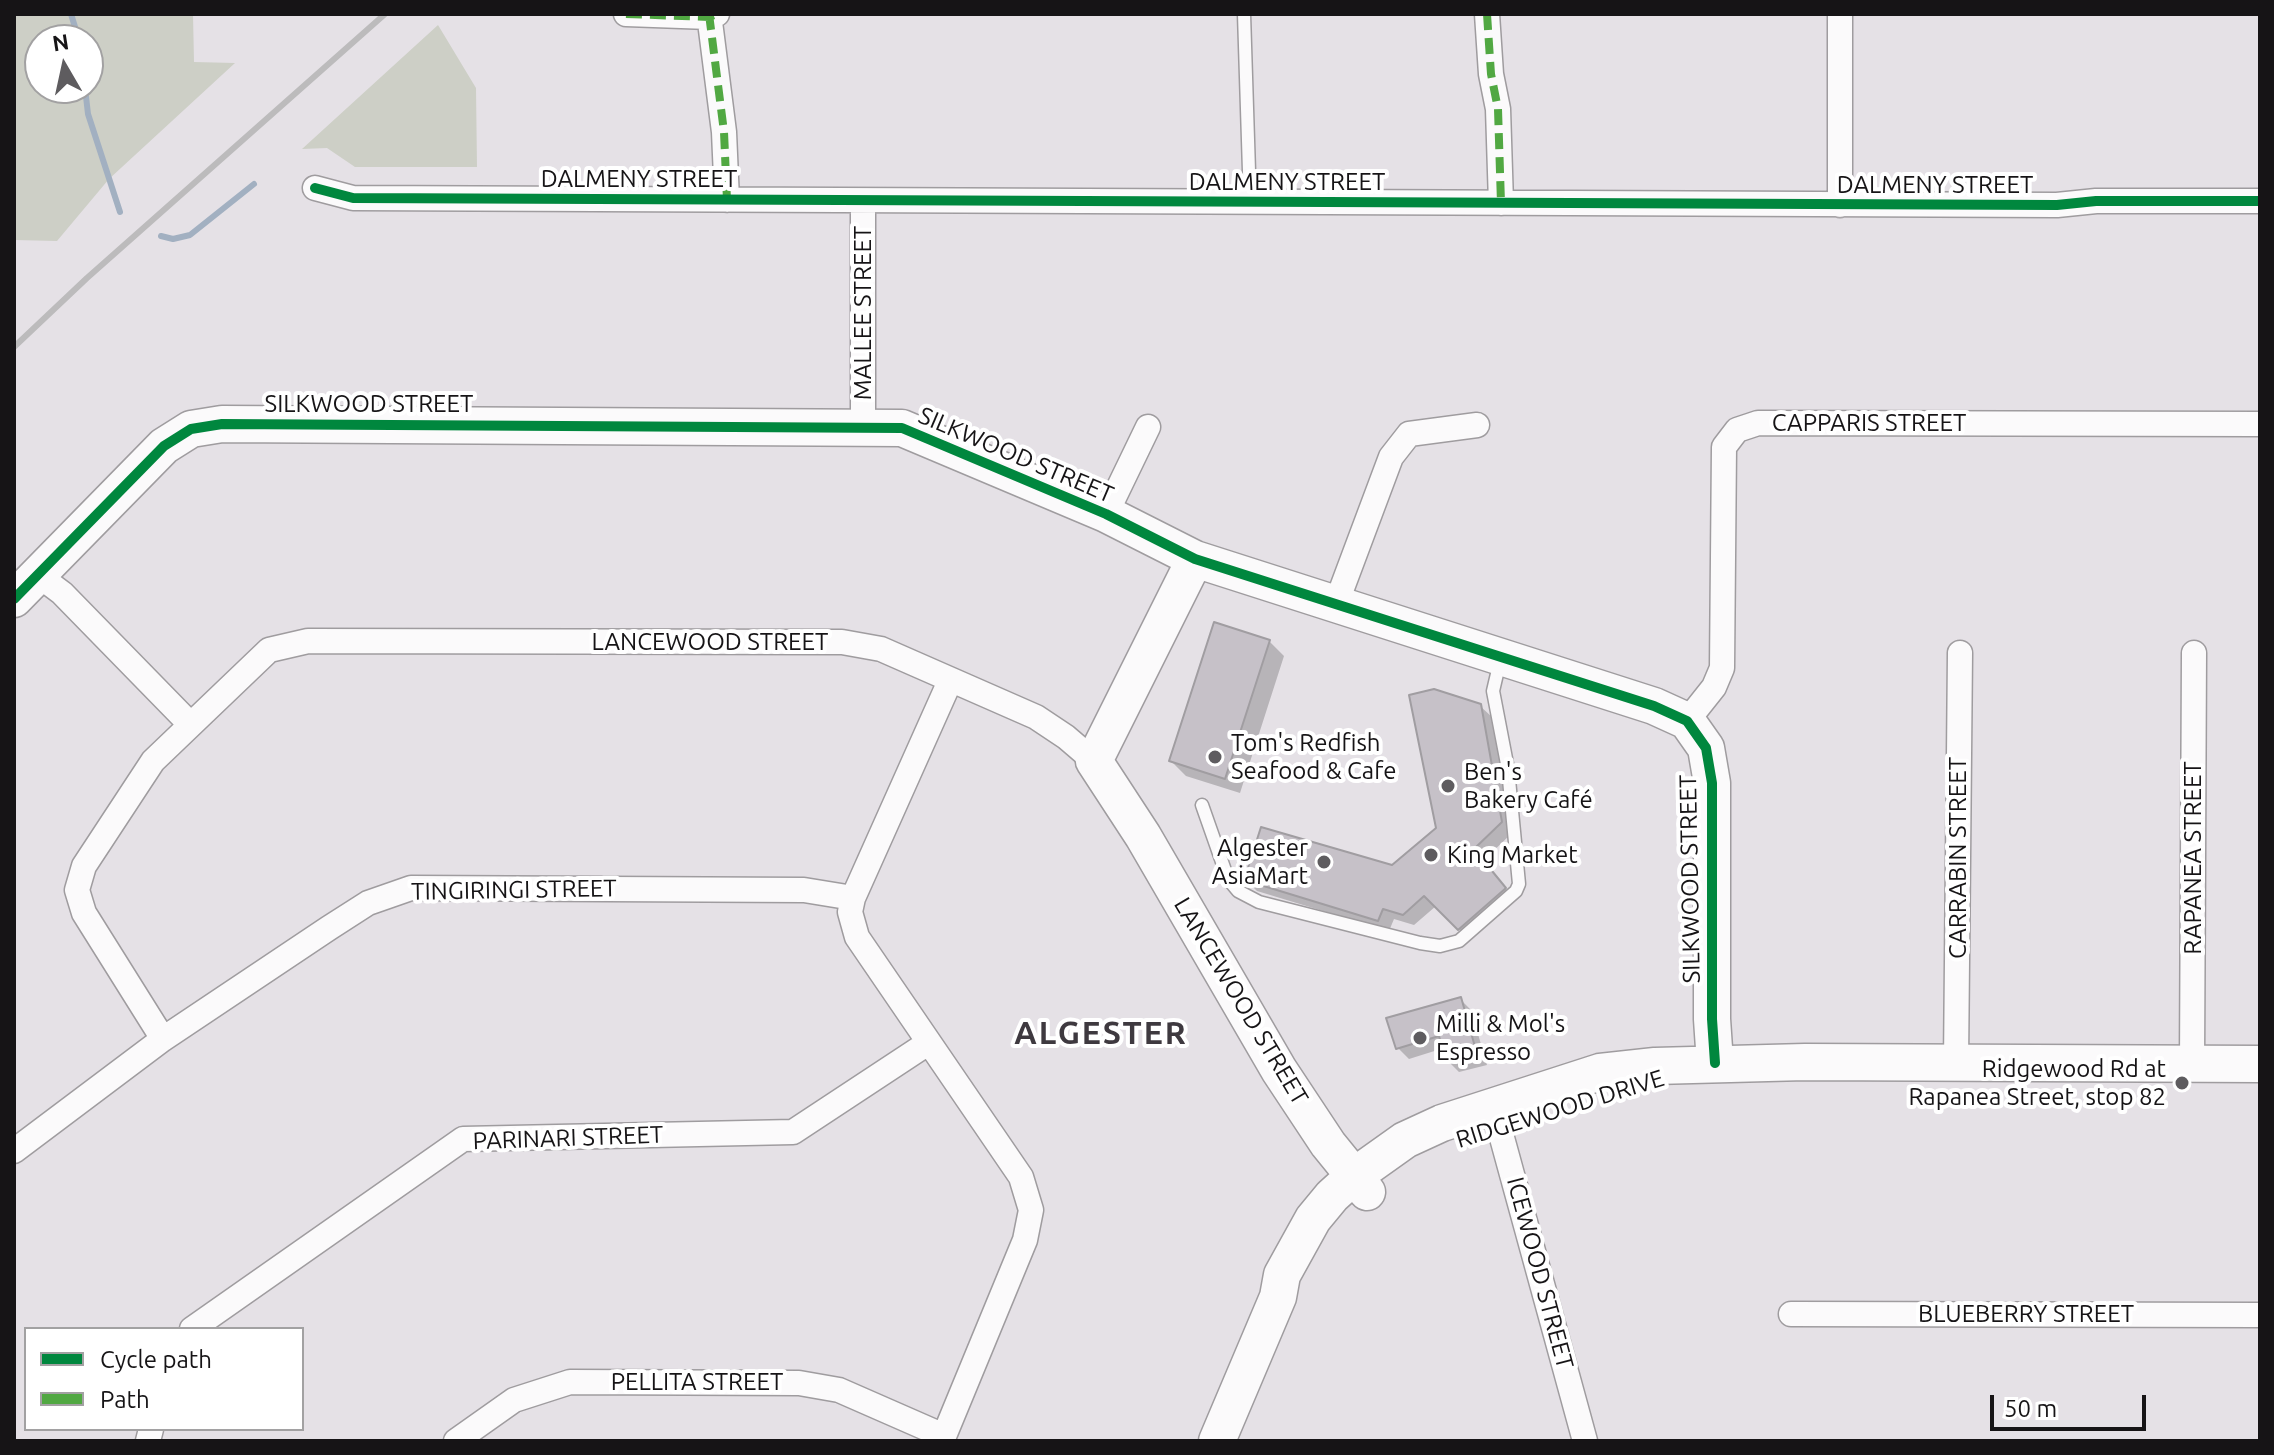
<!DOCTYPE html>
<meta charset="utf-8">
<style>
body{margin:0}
#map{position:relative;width:2274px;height:1455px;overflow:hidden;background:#e5e1e6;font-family:Ubuntu,sans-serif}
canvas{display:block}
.frame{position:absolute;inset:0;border:16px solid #161416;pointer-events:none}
.legend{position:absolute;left:24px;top:1327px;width:280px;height:104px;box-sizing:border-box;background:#fff;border:2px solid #a2a1a2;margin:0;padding:10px 14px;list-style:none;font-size:24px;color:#161416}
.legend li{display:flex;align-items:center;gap:16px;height:40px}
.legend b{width:40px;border:2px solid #a2a1a2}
.north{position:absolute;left:24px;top:24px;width:80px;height:80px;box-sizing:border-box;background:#fff;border:2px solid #a2a1a2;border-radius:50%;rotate:351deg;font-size:22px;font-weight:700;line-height:32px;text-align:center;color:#161416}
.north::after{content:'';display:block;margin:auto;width:28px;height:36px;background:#5e5c5f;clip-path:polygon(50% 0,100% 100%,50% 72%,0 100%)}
.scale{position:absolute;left:1990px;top:1395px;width:156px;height:36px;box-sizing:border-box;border:4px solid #161416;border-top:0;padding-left:10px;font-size:24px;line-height:28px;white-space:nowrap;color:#161416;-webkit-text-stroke:6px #fff;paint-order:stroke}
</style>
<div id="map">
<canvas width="2274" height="1455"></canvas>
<div class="frame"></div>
<ul class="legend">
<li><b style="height:10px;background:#00873e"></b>Cycle path</li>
<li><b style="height:10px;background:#51a842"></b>Path</li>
</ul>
<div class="north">N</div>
<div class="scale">50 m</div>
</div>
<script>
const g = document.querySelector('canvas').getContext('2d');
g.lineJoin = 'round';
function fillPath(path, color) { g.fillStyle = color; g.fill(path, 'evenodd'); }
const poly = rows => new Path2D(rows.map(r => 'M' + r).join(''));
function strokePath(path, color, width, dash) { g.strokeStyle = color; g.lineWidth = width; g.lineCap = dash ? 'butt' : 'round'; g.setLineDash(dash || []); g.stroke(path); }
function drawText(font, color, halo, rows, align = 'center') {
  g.font = font + ' Ubuntu,sans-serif'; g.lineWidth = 8; g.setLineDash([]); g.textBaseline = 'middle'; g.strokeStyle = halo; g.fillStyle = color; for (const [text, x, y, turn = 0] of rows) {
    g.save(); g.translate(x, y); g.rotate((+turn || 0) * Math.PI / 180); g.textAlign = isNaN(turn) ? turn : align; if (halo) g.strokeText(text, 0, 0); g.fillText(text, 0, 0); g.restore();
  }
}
fillPath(poly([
 [14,14,193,14,194,62,235,63,109,179,57,241,14,240],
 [40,40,88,40,88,88,40,88],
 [438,25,476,88,477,167,355,167,327,148,302,149]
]), '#cdcfc6');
fillPath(poly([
 [1269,641,1284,656,1240,793,1186,776,1171,761],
 [1480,706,1492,717,1512,833,1483,861,1515,900,1470,940,1436,906,1414,925,1394,919,1389,931,1257,891,1246,880,1393,867,1438,828],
 [1460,999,1471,1010,1487,1065,1459,1072,1448,1061,1444,1048,1409,1059,1398,1048]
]), '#0003');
strokePath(poly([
 [71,14,79,40],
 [85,88,88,114,120,212],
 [161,236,173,239,190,235,254,184]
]), '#a2b0c1', 6);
const building = poly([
 [1214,622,1270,640,1225,779,1169,761,1214,622],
 [1434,689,1481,704,1502,822,1474,849,1506,888,1458,930,1424,896,1403,915,1383,909,1378,921,1244,880,1261,827,1392,865,1436,828,1409,695,1434,689],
 [1461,997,1477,1054,1446,1062,1439,1036,1396,1049,1386,1018,1461,997]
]);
fillPath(building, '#c6c1c8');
strokePath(building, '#a09da1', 2);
const lane = poly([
 [1244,14,1250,203],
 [1202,805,1228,879,1238,891,1259,902,1420,943,1440,946,1459,941,1516,891,1519,884,1508,769,1493,691,1500,661]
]);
const street = poly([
 [626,14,709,17,717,14],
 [709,14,724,132,727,200],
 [1487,14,1491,74,1498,109,1501,203],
 [315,188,353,198,2057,205,2096,201,2260,201],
 [863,201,863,426],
 [1840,205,1840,14],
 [1106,514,1148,427],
 [38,575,62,593,190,724],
 [1336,604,1391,457,1409,434,1477,425],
 [1687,721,1714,687,1722,668,1724,447,1737,430,1758,423,2260,424],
 [163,1039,84,913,77,890,84,866,153,761,269,650,308,641,842,642,881,649,1036,717,1066,737,1094,761],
 [1956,1063,1960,653],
 [2192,1063,2194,653],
 [1493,1105,1585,1441],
 [14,1151,163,1039,329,928,368,903,411,888,804,890,853,898],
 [1791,1314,2260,1315],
 [192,1329,463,1139,793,1132,928,1043],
 [148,1441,151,1429],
 [456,1441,514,1400,570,1382,799,1383,839,1390,944,1436],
 [942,1441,1025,1240,1031,1210,1021,1177,857,937,850,912,853,898,950,681]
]);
const secondary = poly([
 [1195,559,1094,761,1143,836,1279,1070,1328,1144,1367,1192],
 [14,599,164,446,191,429,222,424,902,428,1106,514,1195,559,1654,706,1687,721,1706,748,1712,783,1712,1019,1715,1063],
 [1217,1441,1278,1297,1282,1275,1313,1219,1332,1196,1353,1177,1405,1140,1442,1123,1600,1072,1655,1066,1805,1062,2260,1064]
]);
strokePath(lane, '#9f9c9f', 15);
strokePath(street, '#9f9c9f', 27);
strokePath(secondary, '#9f9c9f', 39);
strokePath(lane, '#fbfafb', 12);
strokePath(street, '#fbfafb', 24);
strokePath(secondary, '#fbfafb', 36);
strokePath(poly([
 [14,347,87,278,385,14]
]), '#bcbbbc', 6);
strokePath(poly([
 [626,14,709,17,717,14],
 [709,14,724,132,727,200],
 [1487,14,1491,74,1498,109,1501,203]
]), '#51a842', 8, [16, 8]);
strokePath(poly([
 [315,188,353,198,2057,205,2096,201,2260,201],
 [14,599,164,446,191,429,222,424,902,428,1106,514,1195,559,1654,706,1687,721,1706,748,1712,783,1712,1019,1715,1063]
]), '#00873e', 10);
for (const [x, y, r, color] of [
 [1215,757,8,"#5e5c5f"],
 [1448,786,8,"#5e5c5f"],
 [1431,855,8,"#5e5c5f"],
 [1324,862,8,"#5e5c5f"],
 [1420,1038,8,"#5e5c5f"],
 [2182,1083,8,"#5e5c5f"]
]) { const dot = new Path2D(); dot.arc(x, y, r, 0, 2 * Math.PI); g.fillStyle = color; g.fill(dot); strokePath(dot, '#fff', 3); }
drawText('24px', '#161416', '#fff', [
 ["DALMENY STREET",639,179],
 ["DALMENY STREET",1287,182],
 ["DALMENY STREET",1935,185],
 ["MALLEE STREET",863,313,-90],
 ["SILKWOOD STREET",369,404],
 ["CAPPARIS STREET",1869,423],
 ["SILKWOOD STREET",1016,455,23],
 ["LANCEWOOD STREET",710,642],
 ["CARRABIN STREET",1958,858,-90],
 ["RAPANEA STREET",2193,858,-90],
 ["SILKWOOD STREET",1690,879,-91],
 ["TINGIRINGI STREET",514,890,-1],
 ["LANCEWOOD STREET",1241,1001,59],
 ["RIDGEWOOD DRIVE",1560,1109,-17],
 ["PARINARI STREET",568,1138,-2],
 ["ICEWOOD STREET",1540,1273,75],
 ["BLUEBERRY STREET",2026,1314],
 ["PELLITA STREET",697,1382]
]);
drawText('24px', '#161416', '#fff', [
 ["Tom's Redfish",1231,743],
 ["Seafood & Cafe",1231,771],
 ["Ben's",1464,772],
 ["Bakery Café",1464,800],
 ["Algester",1308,848,"right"],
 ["AsiaMart",1308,876,"right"],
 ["King Market",1447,855],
 ["Milli & Mol's",1436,1024],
 ["Espresso",1436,1052],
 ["Ridgewood Rd at",2166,1069,"right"],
 ["Rapanea Street, stop 82",2166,1097,"right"]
], 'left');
g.letterSpacing = '2px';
drawText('bold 32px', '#3e393f', '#fff', [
 ["ALGESTER",1101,1033]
]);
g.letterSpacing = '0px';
</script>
